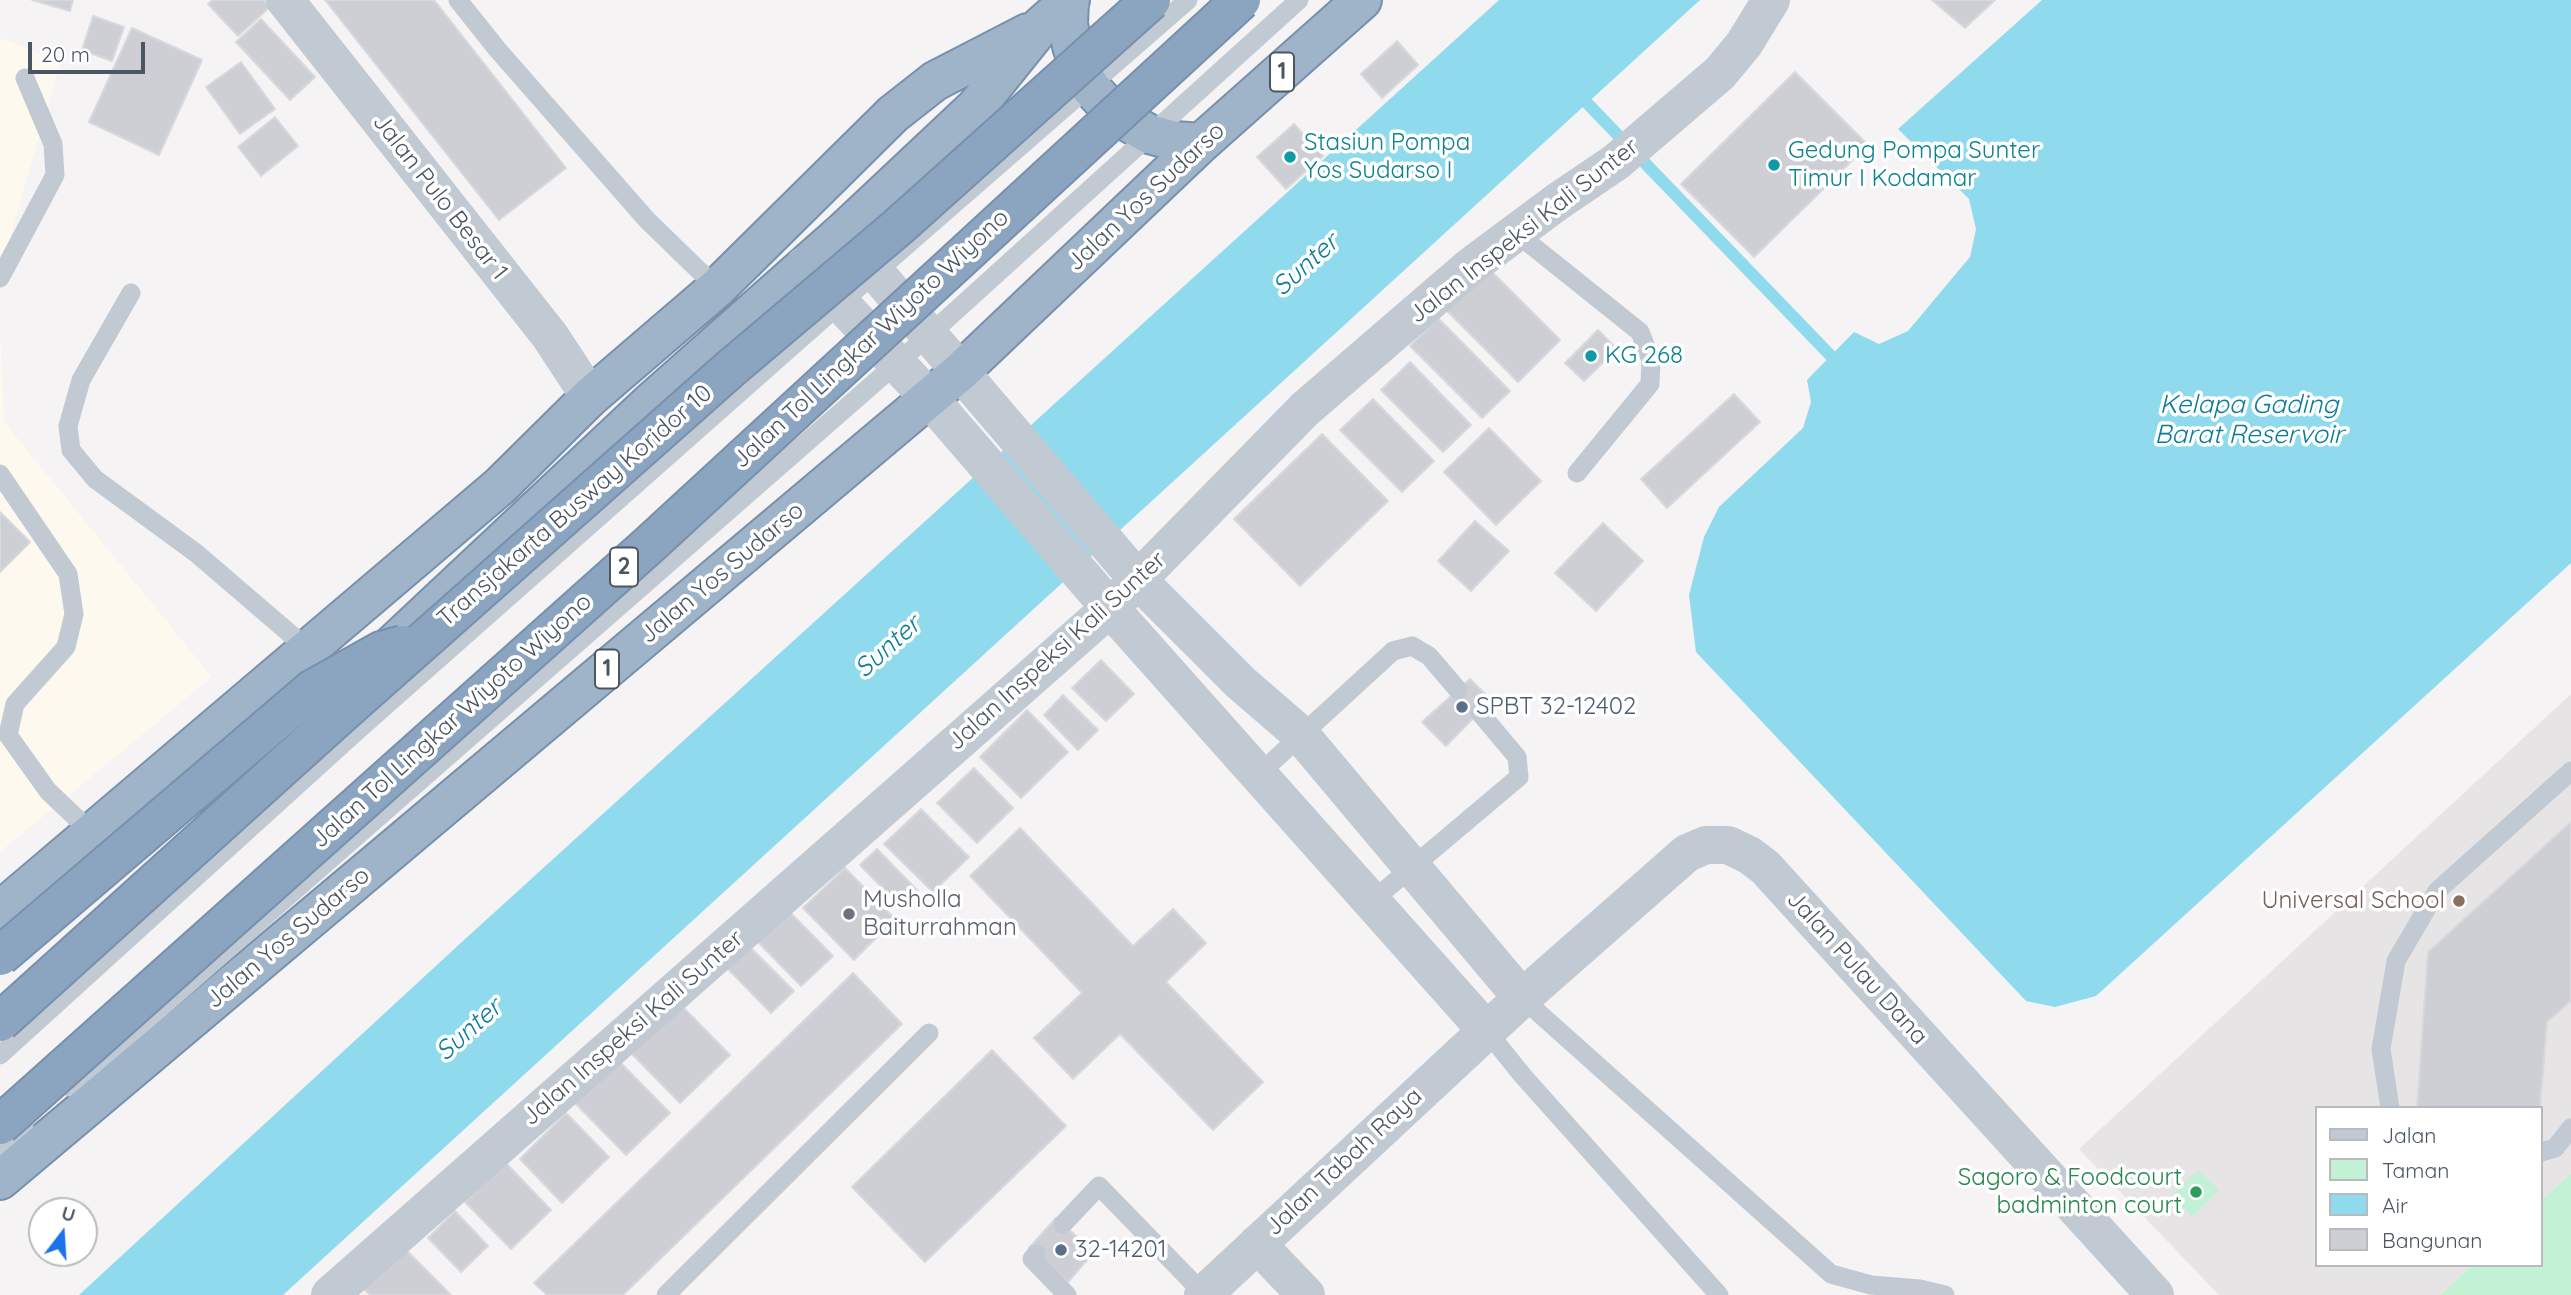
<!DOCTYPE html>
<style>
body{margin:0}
#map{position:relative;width:2571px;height:1295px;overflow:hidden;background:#f5f3f3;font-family:Quicksand,sans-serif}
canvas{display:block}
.legend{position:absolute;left:2315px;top:1106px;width:228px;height:161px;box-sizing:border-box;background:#fff;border:2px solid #b7bbc0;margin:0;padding:9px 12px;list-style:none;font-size:21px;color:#4a5661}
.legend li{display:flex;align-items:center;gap:14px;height:35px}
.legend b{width:35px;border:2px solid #b7bbc0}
.north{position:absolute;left:28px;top:1197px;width:70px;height:70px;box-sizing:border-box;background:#fff;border:2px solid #b7bbc0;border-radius:50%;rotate:17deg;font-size:19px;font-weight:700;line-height:28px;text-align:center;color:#4a5661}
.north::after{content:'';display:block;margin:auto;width:24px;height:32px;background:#1a73e8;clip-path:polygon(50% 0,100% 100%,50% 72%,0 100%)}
.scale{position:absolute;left:28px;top:42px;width:117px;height:32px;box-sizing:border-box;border:4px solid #4a5661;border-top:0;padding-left:9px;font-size:21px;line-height:24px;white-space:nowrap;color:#4a5661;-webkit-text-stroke:5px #fff;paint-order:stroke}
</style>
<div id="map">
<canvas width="2571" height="1295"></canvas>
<ul class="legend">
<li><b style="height:9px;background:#c1cad2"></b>Jalan</li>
<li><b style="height:19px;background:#c3f1d5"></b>Taman</li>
<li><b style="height:19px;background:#90daee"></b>Air</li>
<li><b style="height:19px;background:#cdcfd5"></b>Bangunan</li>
</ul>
<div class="north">U</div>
<div class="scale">20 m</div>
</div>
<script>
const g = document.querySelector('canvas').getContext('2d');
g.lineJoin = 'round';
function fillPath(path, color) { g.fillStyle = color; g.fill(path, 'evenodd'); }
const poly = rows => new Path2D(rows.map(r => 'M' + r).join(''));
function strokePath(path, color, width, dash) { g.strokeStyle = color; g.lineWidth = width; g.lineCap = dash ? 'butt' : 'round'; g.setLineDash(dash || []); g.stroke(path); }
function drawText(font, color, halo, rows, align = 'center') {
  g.font = font + ' Quicksand,sans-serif'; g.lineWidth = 7; g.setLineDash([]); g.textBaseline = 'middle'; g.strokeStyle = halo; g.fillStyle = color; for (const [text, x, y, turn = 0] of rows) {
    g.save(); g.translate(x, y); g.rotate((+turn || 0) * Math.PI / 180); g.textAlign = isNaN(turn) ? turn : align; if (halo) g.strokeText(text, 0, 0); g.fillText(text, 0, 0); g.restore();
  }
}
fillPath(poly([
 [0,38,61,61,0,272],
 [0,332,4,422,212,677,0,852]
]), '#fdf9ef');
fillPath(poly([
 [2571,694,2571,1173,2541,1201,2541,1108,2317,1108,2317,1265,2472,1265,2440,1295,2219,1295,2079,1149]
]), '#e6e4e5');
fillPath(poly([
 [2198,1170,2219,1190,2192,1217,2172,1194],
 [2571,1173,2571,1295,2440,1295,2472,1265,2541,1265,2541,1201]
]), '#c3f1d5');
fillPath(poly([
 [1499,0,1700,0,283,1295,79,1295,464,940],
 [2042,0,2571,0,2571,563,2096,996,2055,1007,2026,1001,1696,652,1689,595,1704,537,1719,507,1803,428,1811,402,1807,380,1854,332,1879,344,1908,331,1970,257,1976,229,1969,199,1898,129]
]), '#90daee');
strokePath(poly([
 [1587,103,1831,356]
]), '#90daee', 12);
const building = poly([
 [32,0,73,0,70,11,32,0],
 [212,0,264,0,270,7,238,36,208,4,212,0],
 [325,0,434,0,566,168,499,220,325,0],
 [1932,0,1995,0,1965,28,1932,0],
 [93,16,124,27,112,61,82,50,93,16],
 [261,19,315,77,290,100,236,42,261,19],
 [132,28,202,60,159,155,89,122,132,28],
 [1397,41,1418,65,1382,98,1361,74,1397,41],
 [241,62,275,109,240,134,206,87,241,62],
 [1795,72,1868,145,1754,257,1681,184,1795,72],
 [275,117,298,146,261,176,238,147,275,117],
 [1294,124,1323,156,1286,189,1257,157,1294,124],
 [1487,267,1560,340,1518,382,1445,309,1487,267],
 [1438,318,1510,391,1482,418,1410,346,1438,318],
 [1598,330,1617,349,1584,381,1565,363,1598,330],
 [1410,362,1471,425,1443,452,1381,390,1410,362],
 [1734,394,1760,422,1667,508,1641,479,1734,394],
 [1373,399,1434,461,1402,492,1340,430,1373,399],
 [1489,428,1541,481,1496,525,1444,472,1489,428],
 [1322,434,1388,501,1300,586,1234,519,1322,434],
 [0,512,30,542,0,572,0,512],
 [1475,521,1509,551,1471,591,1438,561,1475,521],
 [1603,523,1643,561,1596,611,1555,573,1603,523],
 [1101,660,1134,694,1106,721,1072,688,1101,660],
 [1470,679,1491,700,1446,746,1422,722,1470,679],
 [1063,695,1098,730,1078,750,1044,715,1063,695],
 [1027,710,1068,752,1021,798,980,757,1027,710],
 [974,768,1013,808,977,843,937,803,974,768],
 [921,809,969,857,933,892,884,844,921,809],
 [2571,822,2571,1001,2547,1022,2540,1108,2417,1108,2428,952,2571,822],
 [1020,828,1133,946,1173,909,1206,943,1166,982,1263,1082,1213,1130,1120,1034,1073,1079,1034,1038,1082,993,970,876,1020,828],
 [877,849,919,892,902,908,860,865,877,849],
 [845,868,895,919,854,960,803,908,845,868],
 [783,905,833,956,801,986,752,936,783,905],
 [747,944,794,991,771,1013,725,966,747,944],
 [853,973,902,1024,623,1295,547,1295,534,1283,853,973],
 [677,1001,730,1055,680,1103,628,1050,677,1001],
 [992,1050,1066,1126,925,1262,852,1187,992,1050],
 [618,1060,670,1113,626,1155,575,1103,618,1060],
 [566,1113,609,1157,562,1203,520,1159,566,1113],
 [505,1162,551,1210,511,1249,465,1202,505,1162],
 [455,1211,488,1246,461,1272,428,1238,455,1211],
 [1056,1218,1094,1252,1068,1282,1029,1248,1056,1218],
 [403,1247,451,1295,370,1295,362,1287,403,1247]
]);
fillPath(building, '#cdcfd5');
strokePath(building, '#d7d9de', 2);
const trunk = poly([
 [1069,1,1068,24,1072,46,1079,67,1090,87,1116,115,1149,134,1175,141,1201,143],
 [372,664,649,404,842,233,976,107,1041,26,1070,0],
 [0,911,500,486,590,397,717,288,893,114,935,81,1028,33],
 [0,1180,960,372,1201,143,1362,0]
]);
strokePath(trunk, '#7690ad', 42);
strokePath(poly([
 [458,0,497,49,647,220,717,288],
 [1515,232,1640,332,1651,360,1650,384,1577,473],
 [0,278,55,175,53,144,25,78],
 [131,293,81,380,68,426,71,450,95,479,196,553,309,650],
 [0,474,68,574,74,614,66,647,15,704,8,735,48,791,91,832],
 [1259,774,1393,651,1412,646,1429,656,1458,690],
 [1372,901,1519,777,1517,757,1480,713],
 [1522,998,1831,1274,1871,1285,1920,1289,1945,1295],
 [1486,1030,1523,1076,1719,1295],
 [0,1055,357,731,875,273,1188,0],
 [70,1087,929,335,1299,0],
 [2390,1108,2381,1049,2396,961,2437,891,2571,771],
 [0,1148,24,1127],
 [2541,1152,2555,1148,2571,1128],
 [1063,1224,1099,1186,1204,1294],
 [1036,1254,1032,1259,1067,1295],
 [666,1295,929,1033]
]), '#c1cad2', 19);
strokePath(poly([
 [285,0,550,336,590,397],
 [842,233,1139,581,1241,683,1300,734,1522,998],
 [805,265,929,398,1110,608,1486,1030],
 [1257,1244,1306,1295],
 [330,1295,1110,608,1305,409,1471,266,1557,202,1616,162,1720,73,1744,44,1771,0],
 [1203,1295,1522,998,1687,853,1706,845,1728,845,1749,855,1765,867,2155,1295]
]), '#c1cad2', 38);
strokePath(trunk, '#9fb4c9', 38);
const motorwayBridge = poly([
 [0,956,313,689,381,651,403,645],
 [0,1022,341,714,730,369,898,227,1151,0],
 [0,1125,649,545,1241,0]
]);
strokePath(motorwayBridge, '#7690ad', 42, []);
strokePath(motorwayBridge, '#8ba5c1', 38);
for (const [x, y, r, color] of [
 [1290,157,7,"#0f9aa8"],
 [1774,165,7,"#0f9aa8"],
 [1591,356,7,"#0f9aa8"],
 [1462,707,7,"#5c6f8a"],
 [2459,901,7,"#8d6e63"],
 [849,914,7,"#6b7280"],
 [2196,1192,7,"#2e9e5b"],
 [1061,1250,7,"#5c6f8a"]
]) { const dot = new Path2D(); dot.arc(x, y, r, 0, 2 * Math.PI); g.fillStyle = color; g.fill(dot); strokePath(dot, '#fff', 2.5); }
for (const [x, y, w] of [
 [1282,72,24],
 [624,567,28],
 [607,669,24]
]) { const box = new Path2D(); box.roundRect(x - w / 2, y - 19.5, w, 39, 5); g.fillStyle = '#fff'; g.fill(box); strokePath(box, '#4a5661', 2); }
drawText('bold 23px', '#4a5661', null, [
 ["1",1282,72],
 ["2",624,567],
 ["1",607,669]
]);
drawText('24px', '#0d838f', '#fff', [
 ["Stasiun Pompa",1304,143],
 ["Yos Sudarso I",1304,171],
 ["Gedung Pompa Sunter",1788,151],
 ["Timur I Kodamar",1788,179],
 ["KG 268",1605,356]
], 'left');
drawText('24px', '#4a5661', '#fff', [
 ["Jalan Pulo Besar 1",440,197,52],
 ["Jalan Yos Sudarso",1146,197,-43],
 ["Jalan Inspeksi Kali Sunter",1524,231,-38],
 ["Jalan Tol Lingkar Wiyoto Wiyono",871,339,-43],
 ["Transjakarta Busway Koridor 10",575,506,-41],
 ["Jalan Yos Sudarso",722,573,-40],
 ["Jalan Inspeksi Kali Sunter",1057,651,-42],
 ["Jalan Tol Lingkar Wiyoto Wiyono",452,721,-42],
 ["Jalan Yos Sudarso",288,938,-40],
 ["Jalan Pulau Dana",1857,968,48],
 ["Jalan Inspeksi Kali Sunter",633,1028,-41],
 ["Jalan Tabah Raya",1344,1162,-43]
]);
drawText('24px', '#4e5e75', '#fff', [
 ["SPBT 32-12402",1476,707],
 ["32-14201",1075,1250]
], 'left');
drawText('24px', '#5b616d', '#fff', [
 ["Musholla",863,900],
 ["Baiturrahman",863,928]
], 'left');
drawText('24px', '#785e54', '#fff', [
 ["Universal School",2445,901]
], 'right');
drawText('24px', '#27864d', '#fff', [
 ["Sagoro & Foodcourt",2182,1178],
 ["badminton court",2182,1206]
], 'right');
drawText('italic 26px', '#0c7c9b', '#fff', [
 ["Sunter",1306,265,-42],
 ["Kelapa Gading",2249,405],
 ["Barat Reservoir",2249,435],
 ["Sunter",888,647,-42],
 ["Sunter",469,1030,-42]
]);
</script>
